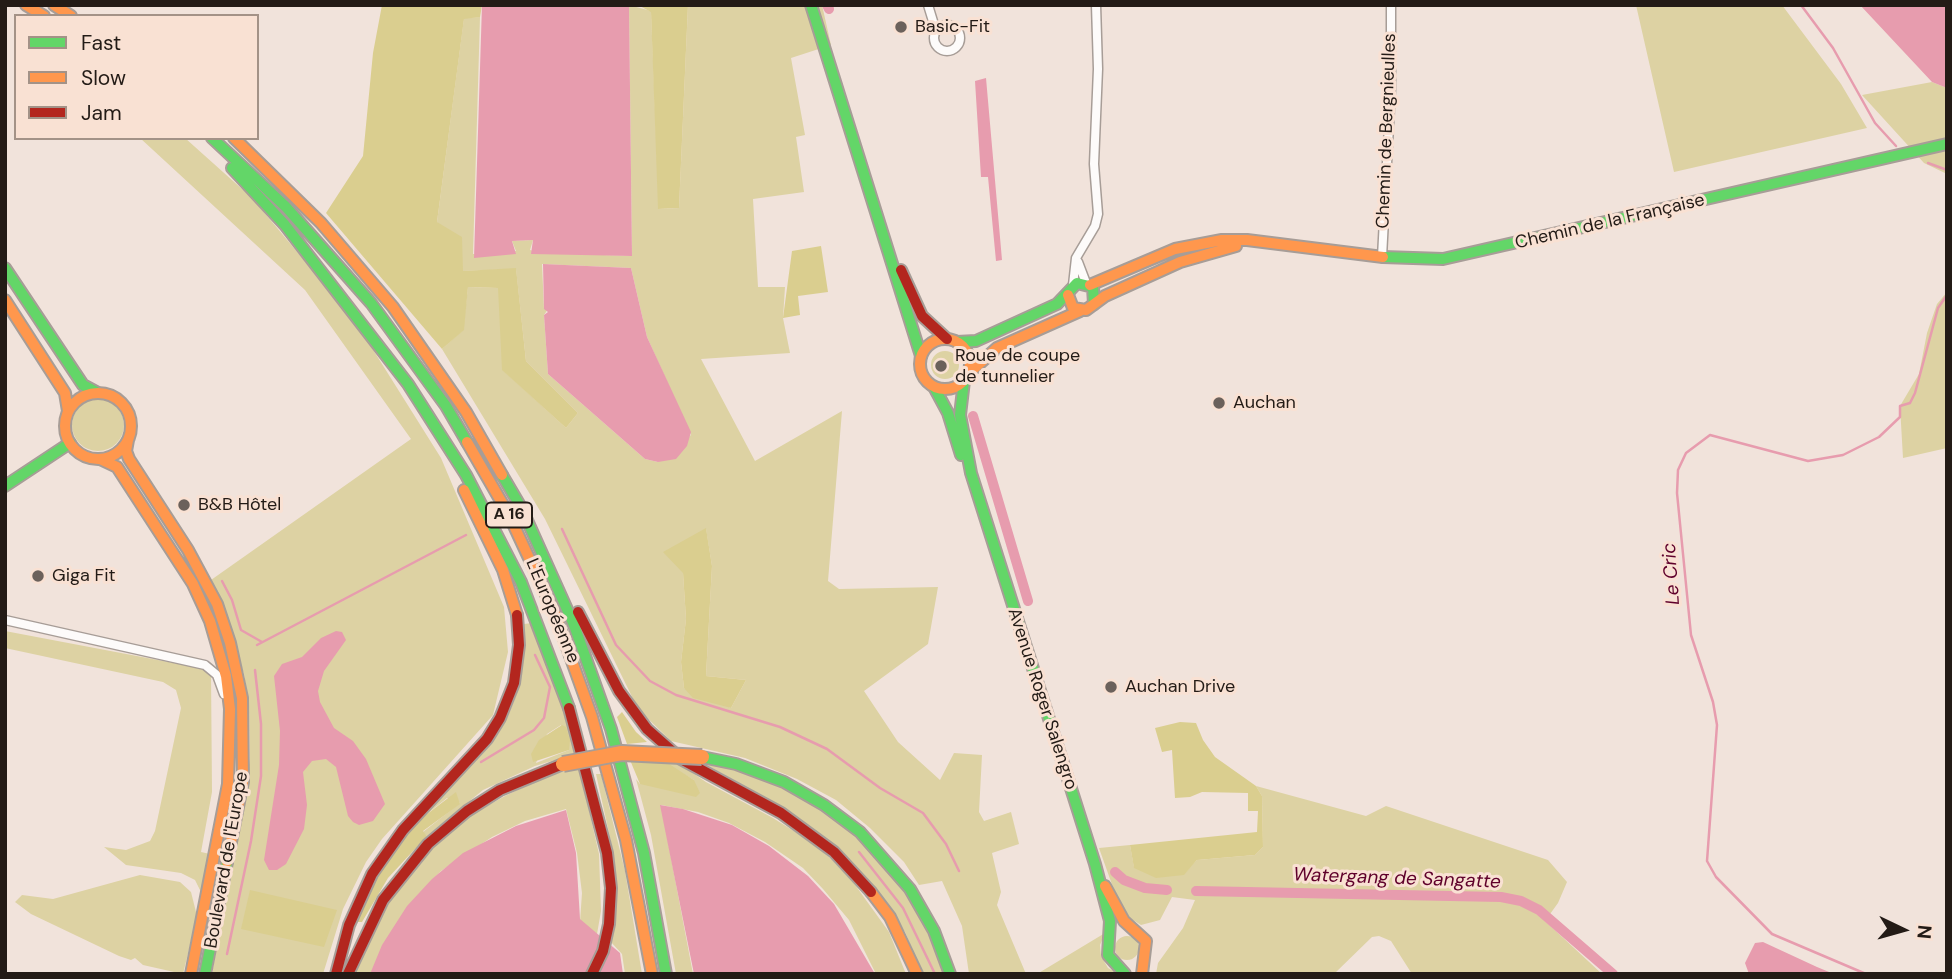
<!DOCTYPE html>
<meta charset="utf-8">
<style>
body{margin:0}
#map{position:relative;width:1952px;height:979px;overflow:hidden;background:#f1e3db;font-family:"DM Sans",sans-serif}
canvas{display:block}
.frame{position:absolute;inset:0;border:7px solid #231b16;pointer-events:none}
.legend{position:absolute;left:14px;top:14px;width:245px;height:126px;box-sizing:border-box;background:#f9e1d3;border:2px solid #a39287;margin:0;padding:9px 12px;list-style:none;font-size:21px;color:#231b16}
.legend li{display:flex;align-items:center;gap:14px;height:35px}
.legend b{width:35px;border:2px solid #a39287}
.north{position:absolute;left:1868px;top:895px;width:70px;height:70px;-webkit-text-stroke:5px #f9e1d3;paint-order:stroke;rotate:95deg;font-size:19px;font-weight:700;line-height:28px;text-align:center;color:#231b16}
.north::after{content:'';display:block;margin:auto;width:24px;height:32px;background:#231b16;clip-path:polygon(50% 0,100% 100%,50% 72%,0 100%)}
</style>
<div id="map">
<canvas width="1952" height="979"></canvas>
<div class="frame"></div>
<ul class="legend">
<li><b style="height:9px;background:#63d668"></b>Fast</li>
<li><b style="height:9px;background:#ff974d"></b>Slow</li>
<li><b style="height:9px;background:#b3261e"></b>Jam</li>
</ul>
<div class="north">N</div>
</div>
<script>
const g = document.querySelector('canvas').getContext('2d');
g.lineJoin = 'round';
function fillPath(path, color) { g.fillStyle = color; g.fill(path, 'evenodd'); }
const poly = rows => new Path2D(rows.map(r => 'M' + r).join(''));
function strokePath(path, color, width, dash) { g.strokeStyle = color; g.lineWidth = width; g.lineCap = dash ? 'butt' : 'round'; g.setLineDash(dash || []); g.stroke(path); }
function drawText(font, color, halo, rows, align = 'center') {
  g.font = font + ' "DM Sans",sans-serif'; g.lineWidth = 6; g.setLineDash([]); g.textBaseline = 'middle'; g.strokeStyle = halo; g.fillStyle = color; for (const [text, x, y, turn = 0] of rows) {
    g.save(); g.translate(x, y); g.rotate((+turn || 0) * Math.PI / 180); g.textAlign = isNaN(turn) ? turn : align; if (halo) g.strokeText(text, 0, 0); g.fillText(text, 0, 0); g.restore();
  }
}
fillPath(poly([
 [629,5,651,11,659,209,679,208,688,5,822,5,831,45,791,58,805,135,796,137,804,192,753,199,758,287,785,287,783,318,790,353,701,359,755,461,842,411,828,581,839,589,938,587,928,644,864,691,898,742,940,780,954,753,982,755,979,812,984,821,1011,812,1019,844,992,853,1001,892,997,905,1026,974,969,974,962,926,942,881,919,885,904,862,870,828,836,800,797,779,745,758,671,741,638,709,545,519,442,349,463,330,468,287,499,288,503,370,566,428,578,413,526,361,516,269,463,271,437,222,464,18,480,17,473,254,516,251,512,241,533,240,530,250,544,253,632,256],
 [542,264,631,268,647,337,691,435,658,462,645,459,548,374,544,315,548,309,544,309],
 [706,529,712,566,706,676,746,680,731,708,684,688,681,662,686,619,683,573],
 [1636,5,1782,5,1841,84,1867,128,1674,172],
 [1932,82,1947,88,1947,174,1924,163,1862,95],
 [140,138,185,138,252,198,355,321,441,458,504,607,508,652,493,715,382,839,366,862,343,909,323,974,212,974,250,759,249,707,244,674,211,580,411,439,305,290],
 [1947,292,1947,448,1903,458,1900,406,1919,374,1927,333,1937,304],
 '931 365a14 14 0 1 1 28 0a14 14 0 1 1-28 0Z',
 '72 425a26 26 0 1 1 52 0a26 26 0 1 1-52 0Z',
 [532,623,578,753,535,766,483,790,427,836,423,832,460,803,447,798,414,824,498,734,508,716,516,696,524,624],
 [561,725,569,750,536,763,547,734],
 [5,631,200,668,211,673,212,792,201,852,210,854,202,894,195,880,181,873,126,865,104,847,126,850,150,841,155,831,181,708,176,690,163,682,5,648],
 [672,759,706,782,773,818,813,843,831,859,853,882,889,932,906,974,876,974,849,920,823,889,803,868,765,842,729,823,698,812,661,805,693,974,676,974,651,835,636,779,640,784,694,780,659,760],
 [698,760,754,774,817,805,865,843,916,907,946,974,923,974,905,932,843,852,780,806],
 [579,767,599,854,601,911,597,934,580,922,582,893,577,853,566,809,525,821,492,837,441,871,416,898,370,974,355,974,369,937,391,899,412,869,443,837,478,811,505,796,545,777],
 [596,774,601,774,625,871,642,974,625,974,622,954,611,942,613,851],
 [1256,786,1366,816,1386,806,1548,860,1567,882,1558,903,1545,921,1602,974,1412,974,1391,941,1379,936,1372,937,1334,974,1156,974,1158,963,1183,928,1195,900,1172,897,1160,920,1141,925,1130,918,1115,893,1099,848,1130,845,1134,867,1183,875,1197,860,1255,855,1263,847,1262,796],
 [140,875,180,882,191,892,197,916,183,974,143,965,135,958,131,960,119,956,31,914,15,902,22,895,53,899],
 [1105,933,1100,945,1101,956,1108,968,1119,974,1037,974],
 '1115 948a12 12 0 1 1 24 0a12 12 0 1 1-24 0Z'
]), '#ddd2a3');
fillPath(poly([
 [382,5,482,5,480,17,464,19,437,222,462,237,463,271,516,268,526,361,578,413,566,428,502,370,498,288,468,287,464,330,442,349,326,213,363,156,373,53],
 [638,5,688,5,679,208,658,209,651,12],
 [821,246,828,292,798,296,800,315,783,318,792,251],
 [706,528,712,566,706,676,746,680,731,708,693,698,684,688,681,662,686,619,683,573,663,552],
 [622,712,636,732,647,742,627,744,617,717],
 [1180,722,1196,723,1203,740,1215,757,1256,786,1262,796,1263,847,1255,855,1197,860,1184,875,1156,878,1134,868,1130,845,1257,832,1258,811,1248,811,1248,793,1202,792,1190,797,1175,798,1172,750,1162,752,1155,728],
 [562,725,566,727,570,740,569,750,533,762,531,754,539,740],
 [630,760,666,762,694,780,700,793,696,797,640,784],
 [456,792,460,804,423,831,427,836,388,878,362,922,356,922,377,875,414,824],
 [250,890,337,910,324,947,241,929]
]), '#dace8f');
fillPath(poly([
 [482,5,629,5,632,256,531,254,533,240,512,241,516,254,474,258],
 [1860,5,1947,5,1947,88,1932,82],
 [986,78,1002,260,996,261,988,177,981,177,975,81],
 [543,264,631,268,647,337,691,432,687,446,676,459,658,462,645,459,548,374,544,315,548,312,544,309],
 [336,631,342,632,346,640,324,671,318,691,320,702,334,728,353,741,366,759,385,804,373,821,359,825,353,822,348,816,336,767,326,759,312,761,303,772,307,805,304,829,286,864,277,870,269,870,264,860,279,765,280,731,274,676,282,664,302,657,321,638],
 [660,805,683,809,732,825,769,846,808,876,834,904,875,974,694,974],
 [566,810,576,853,580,919,620,953,623,974,370,974,382,945,407,906,432,879,463,853,516,826],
 [1763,942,1817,967,1834,974,1749,974,1745,963,1755,943]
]), '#e79cae');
strokePath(poly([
 [1801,5,1833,48,1875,123,1896,146],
 [1928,163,1947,170],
 [562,529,616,645,650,681,676,695,780,727,827,749,880,788,923,813,946,844,959,871],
 [222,581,232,600,241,630,262,642],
 [257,645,466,535],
 [481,762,534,730,544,718,550,687,535,655],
 [859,852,903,908,935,974],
 [227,954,251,841,261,776,261,724,255,670],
 [1866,974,1772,934,1716,877,1707,861,1717,725,1713,702,1691,635,1677,493,1678,470,1686,453,1710,435,1808,461,1843,455,1879,437,1900,417,1900,406,1910,403,1915,393,1938,308,1947,295]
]), '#e79cae', 2.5);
strokePath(poly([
 [827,5,829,9],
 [973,416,1028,601],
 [1115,872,1124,880,1145,888,1167,890],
 [1196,891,1501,897,1521,901,1539,910,1613,974]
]), '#e79cae', 10);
const street = poly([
 [928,5,936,31],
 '934 38a13 13 0 1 1 26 0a13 13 0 1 1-26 0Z',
 [1382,257,1391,88,1391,5],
 [1078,262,1086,283],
 [1073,285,1076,258,1095,226,1098,214,1094,164,1098,69,1096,5],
 [5,620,205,665,217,675,224,694]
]);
const fast = poly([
 [811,5,921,356],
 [212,138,286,207,371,303,446,406,467,442],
 [232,168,285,225,408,384,466,475,521,582,569,708],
 [1383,257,1443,259,1947,144],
 [5,268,83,385,96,392],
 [957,342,976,341,1057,304,1077,283,1093,287,1094,304],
 [964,381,960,415,971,473,1095,864,1110,921,1108,955,1125,974],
 [934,387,948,413,961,455],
 [502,475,522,509,574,625,611,729,644,853,666,974],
 [5,486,70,443],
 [702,757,736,764,784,782,824,805,860,832,910,889,934,931,950,974],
 [205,974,227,862]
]);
const slow = poly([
 [26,5,44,16],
 [54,5,71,16],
 [234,138,321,223,393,307,466,412,502,475],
 [1090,285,1175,249,1222,240,1247,240,1383,257],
 [1068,295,1073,308,1086,310,1105,296,1180,262,1236,246],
 [5,300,65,393,68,411],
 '920 364a25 25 0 1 1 50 0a25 25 0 1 1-50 0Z',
 [970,372,997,348,1080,311],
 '65 426a33 33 0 1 1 66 0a33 33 0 1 1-66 0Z',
 [128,440,126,451,129,459,188,550,217,604,230,643,242,698,243,782,227,862],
 [467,442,509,515,555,614,592,717,626,840,652,974],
 [100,459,117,467,193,584,210,621,226,676,230,709,228,784,191,974],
 [464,490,503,570,517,615],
 [1105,886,1124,921,1146,941,1142,974],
 [871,892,890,917,917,974]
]);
const jam = poly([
 [901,270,922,316,947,339],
 [578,612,619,691,647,729,681,759,781,813,834,852,871,892],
 [569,708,607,853,611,888,609,924,603,951,592,974],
 [336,974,349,925,372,874,403,830,487,739,500,718,514,683,519,645,517,615],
 [348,974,383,900,428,844,467,811,500,790,563,764]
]);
strokePath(street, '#a79d97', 11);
strokePath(fast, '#a79d97', 14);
strokePath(slow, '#a79d97', 14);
strokePath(jam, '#a79d97', 14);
strokePath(street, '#fdfbfa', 8);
strokePath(fast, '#63d668', 10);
strokePath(slow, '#ff974d', 10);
strokePath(jam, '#b3261e', 10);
const slowBridge = poly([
 [563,764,622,753,702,757]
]);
strokePath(slowBridge, '#a79d97', 18, []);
strokePath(slowBridge, '#ff974d', 14);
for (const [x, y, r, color] of [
 [901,27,7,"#6b615b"],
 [941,366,7,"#6b615b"],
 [1219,403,7,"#6b615b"],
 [184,505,7,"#6b615b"],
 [38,576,7,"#6b615b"],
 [1111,687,7,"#6b615b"]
]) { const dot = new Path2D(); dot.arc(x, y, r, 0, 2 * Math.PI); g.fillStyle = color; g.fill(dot); strokePath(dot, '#f9e1d3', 2.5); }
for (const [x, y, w] of [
 [509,515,46]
]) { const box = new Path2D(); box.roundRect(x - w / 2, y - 12.5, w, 25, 5); g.fillStyle = '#f9e1d3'; g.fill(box); strokePath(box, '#231b16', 2); }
drawText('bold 16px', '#231b16', null, [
 ["A 16",509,515]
]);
drawText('18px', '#231b16', '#f9e1d3', [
 ["Basic-Fit",915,27],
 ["Roue de coupe",955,356],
 ["de tunnelier",955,377],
 ["Auchan",1233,403],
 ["B&B Hôtel",198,505],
 ["Giga Fit",52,576],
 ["Auchan Drive",1125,687]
], 'left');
drawText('18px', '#231b16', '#f9e1d3', [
 ["Chemin de Bergnieulles",1387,131,-88],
 ["Chemin de la Française",1610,222,-13],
 ["L'Européenne",552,611,67],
 ["Avenue Roger Salengro",1042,699,72],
 ["Boulevard de l'Europe",227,860,-80]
]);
drawText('italic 19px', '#5f002b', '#f9e1d3', [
 ["Le Cric",1672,574,-94],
 ["Watergang de Sangatte",1397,879,2]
]);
</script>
